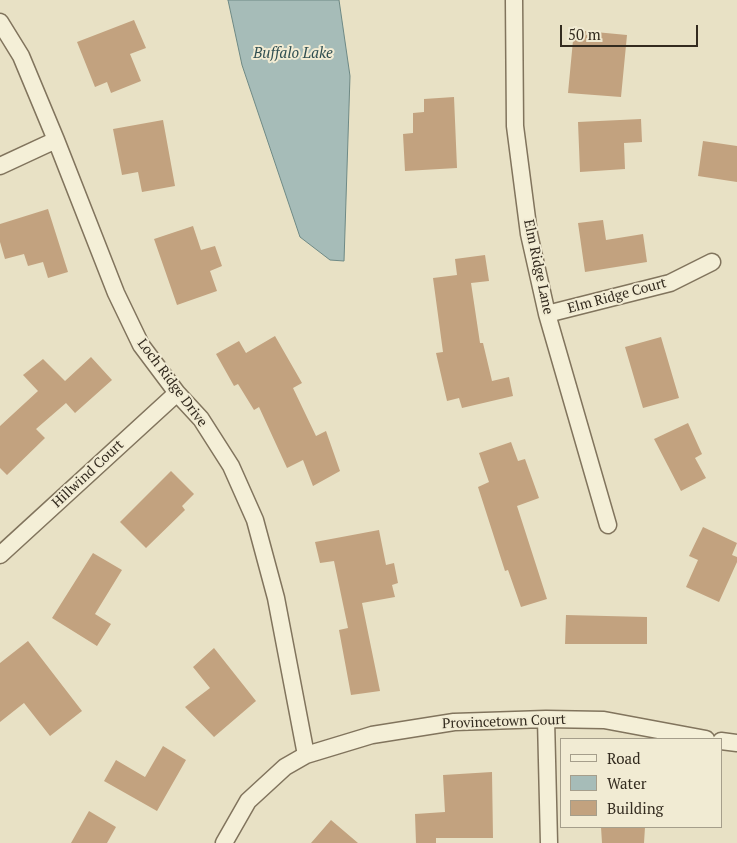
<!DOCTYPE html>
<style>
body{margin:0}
#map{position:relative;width:737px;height:843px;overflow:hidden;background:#e8e1c5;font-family:"PT Serif",serif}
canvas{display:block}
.legend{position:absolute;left:560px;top:738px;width:162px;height:90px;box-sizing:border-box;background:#f1ebd3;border:1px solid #a59e8b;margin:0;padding:6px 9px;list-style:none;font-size:15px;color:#332b1f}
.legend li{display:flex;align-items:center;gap:10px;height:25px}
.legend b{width:25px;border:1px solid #a59e8b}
.scale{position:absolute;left:560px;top:25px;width:138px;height:22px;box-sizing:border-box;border:2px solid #332b1f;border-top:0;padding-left:6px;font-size:15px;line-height:18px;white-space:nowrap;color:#332b1f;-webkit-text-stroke:4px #f1ebd3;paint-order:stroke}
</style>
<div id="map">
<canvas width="737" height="843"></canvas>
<ul class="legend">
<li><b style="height:6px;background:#f4efd7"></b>Road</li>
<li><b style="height:14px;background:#a6bcb8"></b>Water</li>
<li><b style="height:14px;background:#c2a27f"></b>Building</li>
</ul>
<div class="scale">50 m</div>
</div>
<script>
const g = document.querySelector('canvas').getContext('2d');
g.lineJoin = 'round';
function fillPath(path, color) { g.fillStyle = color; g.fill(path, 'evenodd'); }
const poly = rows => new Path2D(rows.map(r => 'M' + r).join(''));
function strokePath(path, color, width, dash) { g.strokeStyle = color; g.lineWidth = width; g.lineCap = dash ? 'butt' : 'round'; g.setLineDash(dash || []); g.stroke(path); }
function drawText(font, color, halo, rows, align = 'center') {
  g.font = font + ' "PT Serif",serif'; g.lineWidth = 4; g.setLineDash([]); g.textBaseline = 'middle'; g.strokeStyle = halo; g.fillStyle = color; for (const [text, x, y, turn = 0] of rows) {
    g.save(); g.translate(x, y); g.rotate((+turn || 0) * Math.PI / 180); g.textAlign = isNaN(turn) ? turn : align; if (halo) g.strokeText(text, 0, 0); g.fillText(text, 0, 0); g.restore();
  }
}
const water = poly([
 [228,0,339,0,350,76,344,261,330,260,300,237,242,65,228,0]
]);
fillPath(water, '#a6bcb8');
strokePath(water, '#6e8985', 1);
fillPath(poly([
 [134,20,146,48,130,54,141,81,111,93,107,82,95,87,77,42],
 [574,30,627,35,621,97,568,93],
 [454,97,457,168,405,171,403,134,413,133,413,113,424,112,424,99],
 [641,119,642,142,624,143,625,169,580,172,578,122],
 [163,120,175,186,142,192,138,172,122,175,113,129],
 [703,141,737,146,737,182,698,176],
 [48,209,68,272,48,278,43,262,28,266,24,254,5,259,0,242,0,224],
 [603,220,606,240,643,234,647,262,585,272,578,223],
 [193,226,201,250,215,246,222,266,210,271,217,291,177,305,154,239],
 [485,255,489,281,471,283,480,343,483,343,492,381,509,377,513,396,462,408,459,398,447,401,436,353,443,352,433,278,457,275,455,259],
 [275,336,302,383,293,388,316,436,326,431,340,471,313,486,303,460,287,468,259,407,254,410,238,384,234,386,216,354,239,341,246,353],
 [661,337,679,398,643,408,625,347],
 [91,357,112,380,75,413,66,403,36,429,45,438,7,475,0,468,0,426,38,391,23,375,43,359,65,381],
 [688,423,702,454,695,458,706,478,681,491,654,439],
 [511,442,518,461,525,459,539,498,517,506,547,599,521,607,508,570,505,571,478,487,489,482,479,453],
 [171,471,194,494,182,506,185,510,146,548,120,522],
 [703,527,737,543,732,555,737,557,737,562,719,602,686,587,698,560,689,556],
 [379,530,386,565,394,563,398,583,392,585,395,597,362,603,380,691,351,695,339,630,348,628,334,561,320,563,315,542],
 [93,553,122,570,95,614,111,624,97,646,52,618],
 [566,615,647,617,647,644,565,644],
 [28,641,82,711,50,736,24,703,0,722,0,663],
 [214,648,256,701,214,737,185,707,210,688,193,667],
 [163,746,186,760,157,811,104,781,116,760,145,777],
 [492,772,493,838,436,838,436,843,416,843,415,814,445,812,443,775],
 [89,811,116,827,107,843,71,843],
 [331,820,358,843,311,843],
 [601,827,645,827,644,843,602,843]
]), '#c2a27f');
const street = poly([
 [514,0,515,126,529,234,547,314,608,525],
 [0,22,21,56,56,140,116,293,141,345,177,393,201,419,231,466,255,520,276,598,306,755],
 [0,166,56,140],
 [547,314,670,283,712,262],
 [0,555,177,393],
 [546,719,549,843],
 [721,741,737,743],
 [224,843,248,801,285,767,306,755,372,735,454,722,546,719,604,720,706,739]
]);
strokePath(street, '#81745d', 19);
strokePath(street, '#f4efd7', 16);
drawText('14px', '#332b1f', '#f1ebd3', [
 ["Elm Ridge Lane",538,267,78],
 ["Elm Ridge Court",617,296,-15],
 ["Loch Ridge Drive",172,383,53],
 ["Hillwind Court",88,474,-43],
 ["Provincetown Court",504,722,-2]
]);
drawText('italic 15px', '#304f51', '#f1ebd3', [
 ["Buffalo Lake",293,54]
]);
</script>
